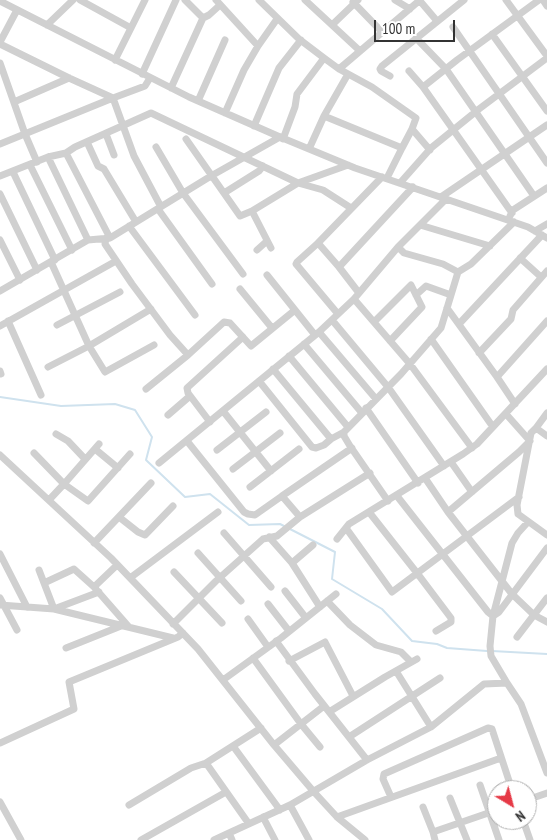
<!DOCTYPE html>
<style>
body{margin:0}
#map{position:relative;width:547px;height:840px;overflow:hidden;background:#fff;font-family:"PT Sans Narrow",sans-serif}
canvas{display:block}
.north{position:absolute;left:487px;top:780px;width:50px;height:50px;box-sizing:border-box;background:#fff;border:1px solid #adadad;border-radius:50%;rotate:143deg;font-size:14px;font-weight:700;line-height:20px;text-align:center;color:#333}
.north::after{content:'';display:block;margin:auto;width:18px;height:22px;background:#e63946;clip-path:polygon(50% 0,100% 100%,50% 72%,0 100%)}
.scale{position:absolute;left:374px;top:20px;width:81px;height:22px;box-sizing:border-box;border:2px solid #333;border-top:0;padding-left:6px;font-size:15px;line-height:18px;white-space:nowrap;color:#333;-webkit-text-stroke:4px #fff;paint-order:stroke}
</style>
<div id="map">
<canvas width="547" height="840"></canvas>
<div class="north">N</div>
<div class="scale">100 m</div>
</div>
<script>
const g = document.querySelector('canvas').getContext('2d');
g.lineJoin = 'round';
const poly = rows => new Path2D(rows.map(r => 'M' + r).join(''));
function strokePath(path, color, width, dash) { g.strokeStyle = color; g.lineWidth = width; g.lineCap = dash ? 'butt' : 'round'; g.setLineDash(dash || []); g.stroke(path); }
strokePath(poly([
 [0,397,61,406,115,404,135,410,152,437,146,460,185,497,210,494,249,525,280,524,284,526],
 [288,528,335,552,332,579,382,609,412,641,437,644,447,648,487,651],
 [492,651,547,654]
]), '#cfe2ee', 2);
strokePath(poly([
 [80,0,131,28],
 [216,0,258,46],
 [259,0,299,39,324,58,339,69,372,87,416,118,412,129,430,150],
 [305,0,332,25],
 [358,0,332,25,360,51],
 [395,0,410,9],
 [506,0,547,56],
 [543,0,547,6],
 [0,1,189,97,280,137,355,168,528,227,547,238],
 [420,1,437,21],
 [353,2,382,32],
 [203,18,209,15,220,5],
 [47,25,73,0],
 [453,27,547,163],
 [492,34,547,111],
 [416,38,446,69,534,196],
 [0,42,17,10],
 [0,44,69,78,113,98],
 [115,60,145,0],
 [0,63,25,134,37,162],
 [339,69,420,0],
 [409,71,423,87,512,213],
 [142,74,176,0],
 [390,76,381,71,380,69,382,66,464,0],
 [150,78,145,86,113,98,134,156,161,207],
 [423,87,457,60,539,0],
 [171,88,203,18,185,0],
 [198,101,225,40],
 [14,102,69,78],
 [225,113,244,70,258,46,277,19],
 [324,116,348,74],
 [254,126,279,68,301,40],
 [106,134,114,155],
 [186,139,240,216,252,211,298,183,323,190,351,208],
 [283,139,295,107,297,94,324,58],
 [87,142,98,166,104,169,136,222],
 [0,144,113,98],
 [156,147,183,193,243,274],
 [402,148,412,129],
 [309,149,324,116,402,148,387,178],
 [66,153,110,238],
 [48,157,88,240],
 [30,165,72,250],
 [13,172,55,260],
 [0,176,48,157,66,153,75,147,151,113,298,183,348,165],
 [400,183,431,148,479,109,547,58],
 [224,193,259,171,263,166],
 [0,194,37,270],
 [441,197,547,125],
 [158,209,212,284],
 [252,211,271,248],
 [510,216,513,210,547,188],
 [420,225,490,246],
 [129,226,195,315],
 [535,231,547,224],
 [106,238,105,244,132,284,170,335,188,355],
 [0,240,20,280],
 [318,243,297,262,296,264,338,314],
 [398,247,404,253,443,264,458,272],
 [257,250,267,241],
 [520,258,541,277],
 [51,262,89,346,105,372,154,345],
 [339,267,318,243,382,177],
 [267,275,315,335],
 [240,289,272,328],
 [0,291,88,240,110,238,211,176,280,137],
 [359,293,339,267,413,187],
 [416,295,426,286,451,295],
 [354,299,410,364,472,448],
 [447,308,497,377,515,404],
 [332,320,388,387,444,466],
 [8,321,41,395],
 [374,322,411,285,422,307,390,341],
 [459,324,542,235],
 [57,325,120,292],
 [0,326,116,261],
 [319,332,376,399],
 [431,339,493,427],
 [304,344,362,413],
 [479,353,511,319,513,310,547,271],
 [289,356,348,427],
 [48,367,89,346,151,309],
 [273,369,331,439,344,432],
 [0,371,1,374],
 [497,377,547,321],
 [259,381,312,447,316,448,324,445,331,439],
 [146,389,188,355,224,322,230,323,251,346,295,310],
 [366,408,418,483],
 [223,411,271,471],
 [506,414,530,441,519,452,448,512,512,594,534,615,547,622],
 [168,415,190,396],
 [210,422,188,393,187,388,243,337],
 [536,428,547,413],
 [56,434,68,441,85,459],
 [547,436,536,428,531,433,517,505,518,514,547,535],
 [187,441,244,512,248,514,255,515,282,496],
 [95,449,118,468],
 [217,450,266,412],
 [34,453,64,484,99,444],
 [0,455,111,558,198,649,274,745,314,792,337,817,365,840],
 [451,462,472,492],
 [159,463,319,332,354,299,398,247,446,199],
 [233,469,280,433],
 [425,478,448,512],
 [250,487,299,449],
 [397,496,488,612,493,616,499,612,547,548],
 [49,500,64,484,88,501,130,454],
 [388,501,350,446,344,436,344,432,401,374,441,328,458,272,471,264,514,222],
 [369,512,417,573,451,618,451,622,436,631],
 [119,517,138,532,145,535,173,506],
 [300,517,282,496,352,448],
 [346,528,392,592,519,497],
 [224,533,271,587],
 [269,537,292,563,320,607],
 [337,539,349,524,463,454,477,444,547,369],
 [94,543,151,483],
 [198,553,241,601],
 [0,554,27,607],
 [292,563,313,545],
 [117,565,94,587,129,627],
 [39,570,54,609,173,638],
 [174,572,222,623],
 [130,578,218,512],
 [44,583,74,569,94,587],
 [285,591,306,618],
 [0,598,17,630],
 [327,601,350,625,376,645,401,652,411,662],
 [268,604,289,631],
 [0,605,54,609,99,592],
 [248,619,268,647],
 [173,624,216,581,263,539,277,536,300,517,370,473],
 [517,637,547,598],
 [276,641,315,694,367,760],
 [66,648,121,626],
 [253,658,301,724,320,747],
 [289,661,325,642,353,696],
 [396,671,431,727],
 [223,680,281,638,336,594],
 [507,683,491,656,490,646,493,616,512,543,518,533,528,522],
 [329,712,385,677,417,659],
 [349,737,440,678],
 [0,743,74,709,69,682,178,637,183,633],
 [274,745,324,706],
 [233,746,280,810],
 [480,785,499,840],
 [391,797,383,779,384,774,488,728,492,729,512,790],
 [450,798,467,840],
 [527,800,547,793],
 [0,802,21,840],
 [129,805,191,768,206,763],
 [290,805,309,840],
 [423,807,433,832],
 [263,817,275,840],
 [337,817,501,758],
 [523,820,530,840],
 [249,824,206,763,261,728],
 [141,840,226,792],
 [214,840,229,833],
 [232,840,229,833,290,805,367,760,431,727,484,684,507,683,521,704,547,773],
 [435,840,433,832,497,810]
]), '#d0d0d0', 7);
</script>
